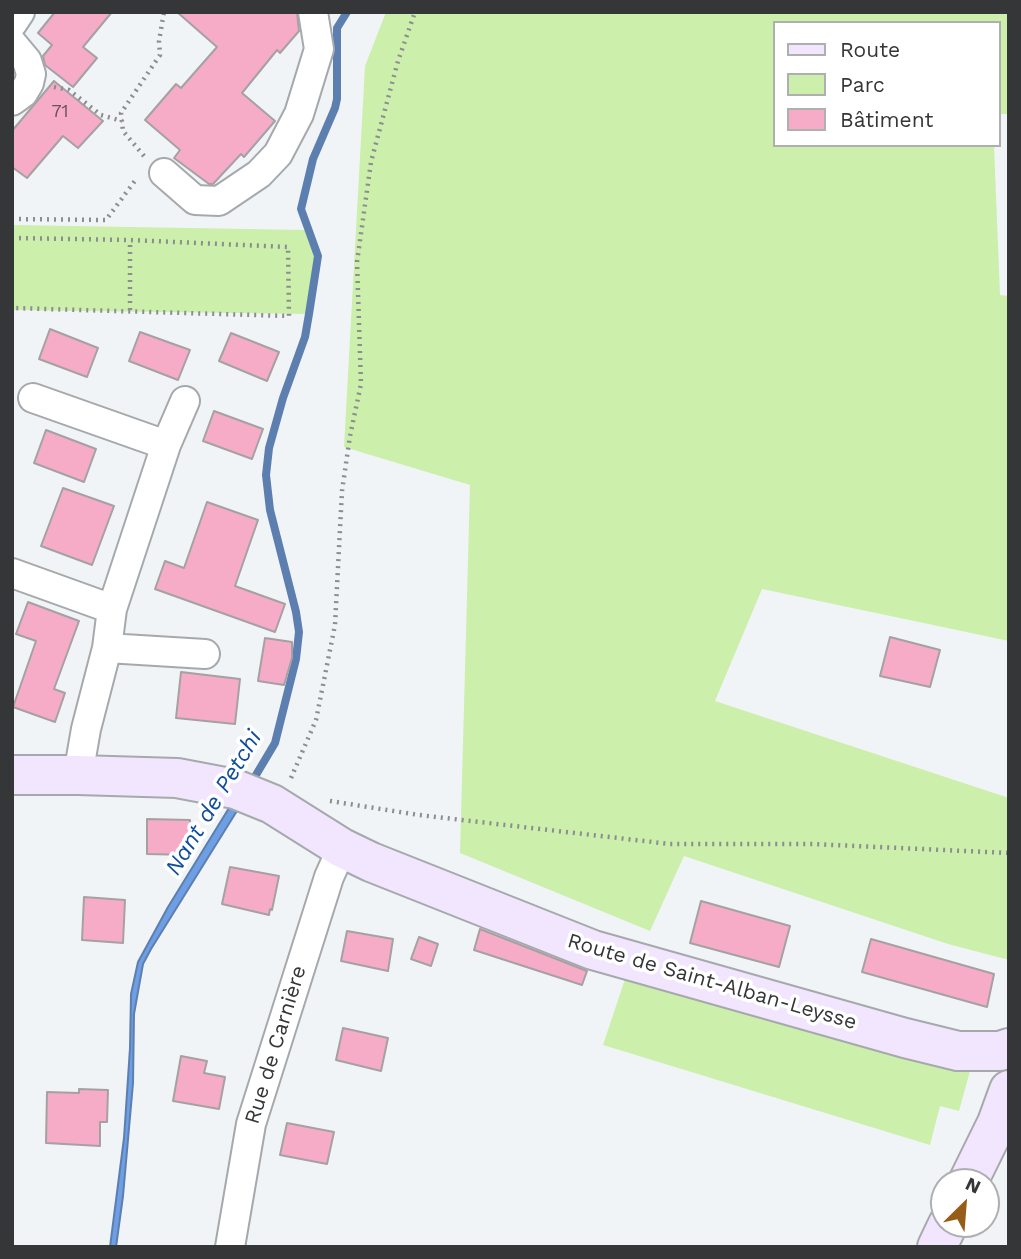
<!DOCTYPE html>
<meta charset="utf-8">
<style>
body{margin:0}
#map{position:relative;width:1021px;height:1259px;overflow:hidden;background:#f1f4f7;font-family:"Work Sans",sans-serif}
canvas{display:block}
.frame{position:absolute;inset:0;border:14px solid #353637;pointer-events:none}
.legend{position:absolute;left:773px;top:21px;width:228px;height:126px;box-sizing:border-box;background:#fff;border:2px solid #aeafaf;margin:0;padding:9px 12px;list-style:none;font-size:21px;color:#353637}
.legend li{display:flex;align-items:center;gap:14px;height:35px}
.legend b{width:35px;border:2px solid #aeafaf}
.north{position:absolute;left:930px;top:1168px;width:70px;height:70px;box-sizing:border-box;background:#fff;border:2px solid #aeafaf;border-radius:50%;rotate:25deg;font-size:19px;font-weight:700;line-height:28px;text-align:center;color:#353637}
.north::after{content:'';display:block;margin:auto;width:24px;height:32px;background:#965d19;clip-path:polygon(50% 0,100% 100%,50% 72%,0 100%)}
</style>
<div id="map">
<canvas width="1021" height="1259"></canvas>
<div class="frame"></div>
<ul class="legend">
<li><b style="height:9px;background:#f2e6fe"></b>Route</li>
<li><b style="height:19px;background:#ccefac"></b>Parc</li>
<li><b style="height:19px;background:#f6acc6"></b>Bâtiment</li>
</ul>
<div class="north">N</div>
</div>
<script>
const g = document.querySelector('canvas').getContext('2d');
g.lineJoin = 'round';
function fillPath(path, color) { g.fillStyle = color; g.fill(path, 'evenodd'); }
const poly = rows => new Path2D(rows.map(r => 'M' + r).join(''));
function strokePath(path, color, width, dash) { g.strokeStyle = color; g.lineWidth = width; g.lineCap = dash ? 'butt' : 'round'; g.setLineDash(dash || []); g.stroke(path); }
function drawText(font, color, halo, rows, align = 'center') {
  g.font = font + ' "Work Sans",sans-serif'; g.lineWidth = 7; g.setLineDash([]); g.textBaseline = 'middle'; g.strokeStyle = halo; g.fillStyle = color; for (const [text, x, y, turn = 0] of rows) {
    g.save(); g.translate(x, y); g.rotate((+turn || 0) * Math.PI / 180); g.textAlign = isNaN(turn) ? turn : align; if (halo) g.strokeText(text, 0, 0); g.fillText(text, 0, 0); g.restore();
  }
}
fillPath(poly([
 [386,12,1009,12,1009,114,998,114,998,23,774,23,774,145,994,145,1000,295,1009,296,1009,641,762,589,715,701,1009,798,1009,960,948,944,684,856,650,931,460,853,470,485,344,447,365,66],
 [12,225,308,230,318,256,309,314,12,310],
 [627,973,970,1071,959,1111,940,1106,930,1145,603,1045]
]), '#ccefac');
const water = poly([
 [237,795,245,798,151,949,143,964,134,1014,133,1083,123,1196,116,1247,110,1247,124,1138,130,1048,131,994,138,962,168,907,237,795]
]);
fillPath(water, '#6e9ee4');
strokePath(water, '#5d7fb0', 2);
strokePath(poly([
 [250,785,275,743,296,659,299,632,296,612,270,510,266,475,269,448,283,398,305,337,309,314,318,256,301,209,313,159,335,108,337,99,337,28,347,12]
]), '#5d7fb0', 8);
const building = poly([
 [55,12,112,12,83,47,97,58,73,87,45,65,43,56,52,45,38,33,55,12],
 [177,12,297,12,299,31,280,53,277,50,242,93,275,121,244,157,241,154,213,184,209,184,174,158,180,150,145,120,176,84,181,88,217,47,177,12],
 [54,81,103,121,78,148,63,136,27,178,12,167,12,131,54,81],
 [50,329,98,348,87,377,39,359,50,329],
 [140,332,190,350,178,380,129,361,140,332],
 [231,333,279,352,267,381,219,361,231,333],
 [214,411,263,429,252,459,203,441,214,411],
 [46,430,96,449,84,482,34,463,46,430],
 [63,488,114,506,92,565,41,546,63,488],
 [207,502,258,520,235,586,285,604,275,632,155,589,165,561,184,568,207,502],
 [28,602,79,621,54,689,65,693,55,722,13,707,36,641,16,634,28,602],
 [890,637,940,650,930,687,880,676,890,637],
 [265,638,292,642,292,658,284,685,258,681,265,638],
 [181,672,240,679,235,724,176,718,181,672],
 [147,819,190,820,189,855,147,854,147,819],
 [230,867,279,876,272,910,270,909,269,915,222,904,230,867],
 [84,897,125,900,123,943,82,940,84,897],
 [701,901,790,926,779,967,690,943,701,901],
 [480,929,587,971,582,985,474,950,480,929],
 [347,931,393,939,388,971,341,961,347,931],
 [419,937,438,944,431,966,411,959,419,937],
 [871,939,994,974,987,1007,862,972,871,939],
 [343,1028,388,1038,381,1071,336,1060,343,1028],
 [181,1056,207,1061,204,1073,225,1077,219,1109,173,1101,181,1056],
 [79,1089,108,1090,107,1122,100,1122,100,1146,46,1143,47,1092,79,1093,79,1089],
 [287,1123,334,1132,327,1164,280,1155,287,1123]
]);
fillPath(building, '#f6acc6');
strokePath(building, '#a5a1a2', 2);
const street = poly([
 [12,24,20,12],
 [12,43,27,61,31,74,29,83,23,93,12,101],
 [164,173,195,200,219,201,259,174,278,154,299,114,319,49,313,12],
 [33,398,166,445,112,609,107,648,86,729,78,775],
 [166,445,185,401],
 [12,573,112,609],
 [107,648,205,654],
 [230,1247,251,1124,329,877,342,848]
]);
const secondary = poly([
 [12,775,78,775,177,778,235,789,272,804,342,848,371,862,593,950,905,1038,958,1051,1000,1051,1009,1048],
 [968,1182,997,1123,1009,1090],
 [937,1247,948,1224]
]);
strokePath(street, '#a6a9ab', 32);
strokePath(secondary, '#a6a9ab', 42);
strokePath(poly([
 [54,87,69,90,101,115,122,121],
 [144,156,123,131,121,113,160,55,159,41,164,12],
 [12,219,106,220,137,178],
 [12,238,130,240,288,247,289,316,12,308],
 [130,310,130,240],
 [291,778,316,720,335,625,342,491,350,436,361,384,357,262,371,162,398,61,415,12],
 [330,801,419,815,670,844,812,844,1009,853]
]), '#8b8d8f', 4.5, [2, 5]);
strokePath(street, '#fff', 28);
strokePath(secondary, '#f2e6fe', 38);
drawText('18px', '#65545b', null, [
 ["71",60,112]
]);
drawText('21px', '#353637', '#fff', [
 ["Route de Saint-Alban-Leysse",712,982,16],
 ["Rue de Carnière",276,1045,-73]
]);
drawText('italic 23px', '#0e4d9e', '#fff', [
 ["Nant de Petchi",214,803,-59]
]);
</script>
